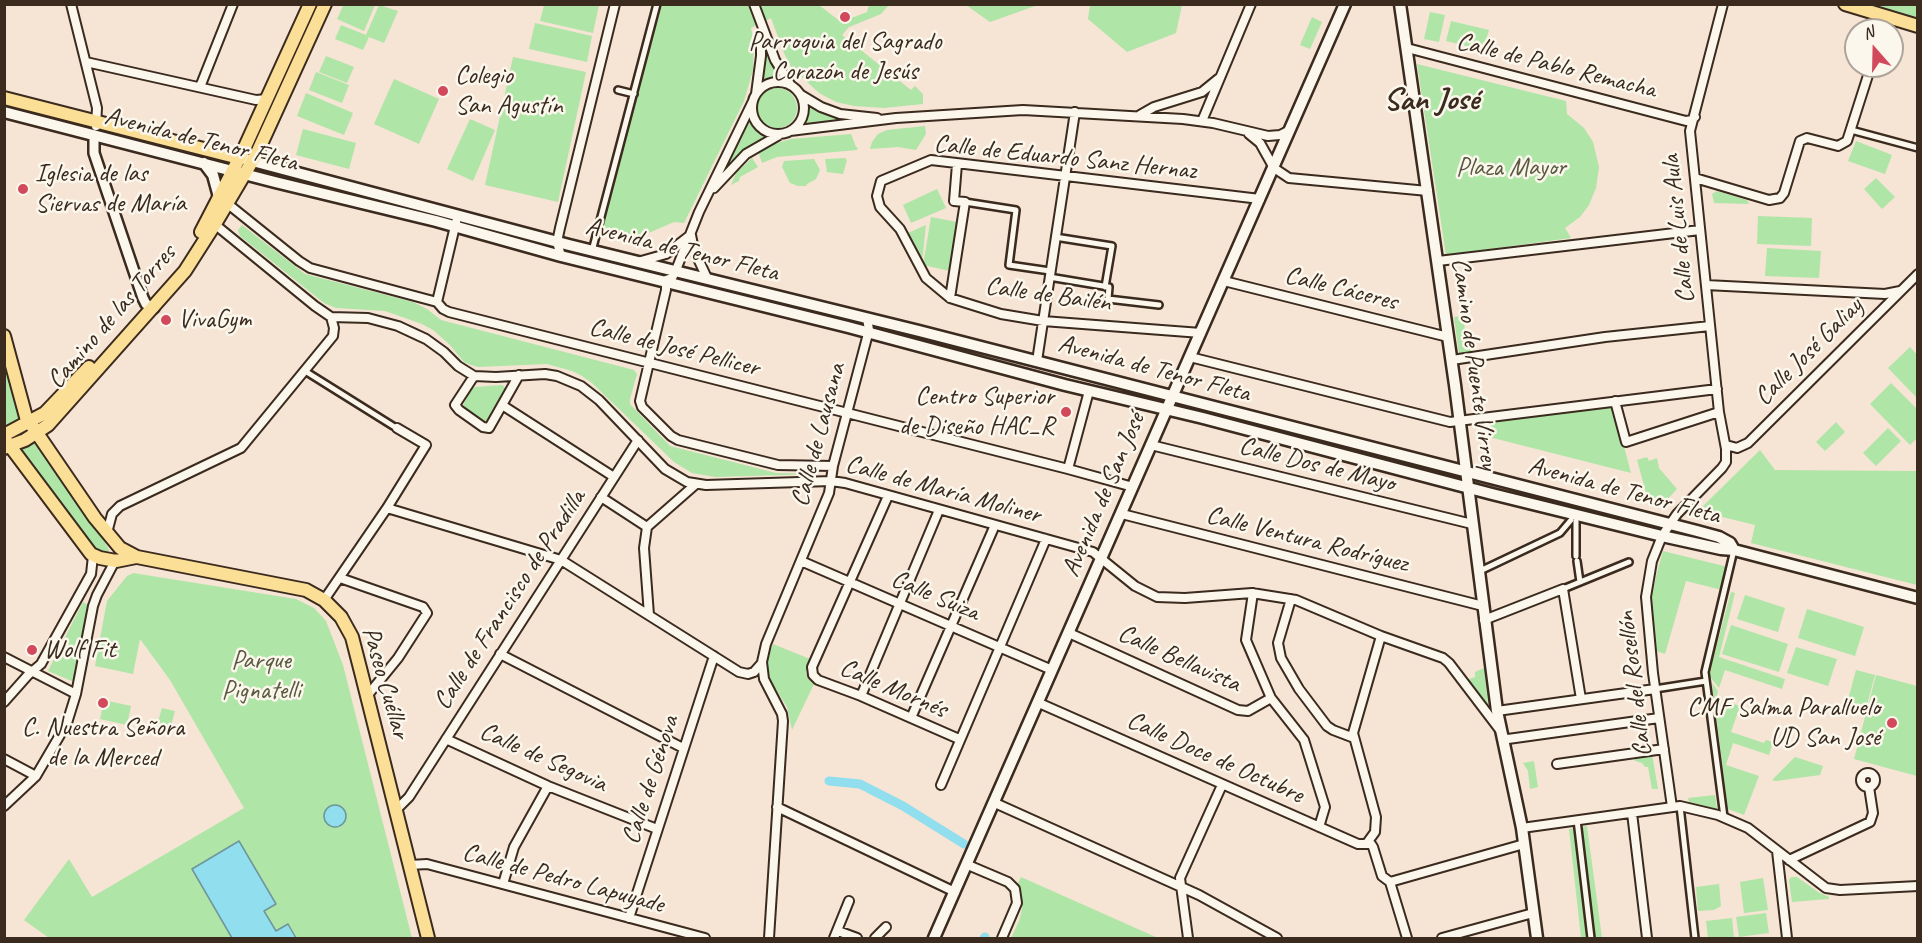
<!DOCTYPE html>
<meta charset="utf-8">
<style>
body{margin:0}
#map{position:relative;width:1922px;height:943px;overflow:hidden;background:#f6e4d5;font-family:Caveat,sans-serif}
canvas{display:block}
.frame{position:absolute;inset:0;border:6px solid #3b2a1e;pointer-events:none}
.north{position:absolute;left:1844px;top:18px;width:60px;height:60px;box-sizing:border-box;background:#fbf7ec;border:2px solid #aea59a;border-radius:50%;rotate:340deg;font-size:16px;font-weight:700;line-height:24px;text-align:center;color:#3b2a1e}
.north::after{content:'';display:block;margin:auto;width:21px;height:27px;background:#d1495b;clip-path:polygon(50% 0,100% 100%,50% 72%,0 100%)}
</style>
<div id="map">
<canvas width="1922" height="943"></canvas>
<div class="frame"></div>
<div class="north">N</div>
</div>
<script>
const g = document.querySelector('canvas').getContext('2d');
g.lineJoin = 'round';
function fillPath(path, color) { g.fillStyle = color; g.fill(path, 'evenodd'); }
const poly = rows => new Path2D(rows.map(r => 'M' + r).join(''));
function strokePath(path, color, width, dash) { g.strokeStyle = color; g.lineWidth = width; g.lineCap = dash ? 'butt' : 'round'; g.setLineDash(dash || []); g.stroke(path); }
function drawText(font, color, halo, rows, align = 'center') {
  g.font = font + ' Caveat,sans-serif'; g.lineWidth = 5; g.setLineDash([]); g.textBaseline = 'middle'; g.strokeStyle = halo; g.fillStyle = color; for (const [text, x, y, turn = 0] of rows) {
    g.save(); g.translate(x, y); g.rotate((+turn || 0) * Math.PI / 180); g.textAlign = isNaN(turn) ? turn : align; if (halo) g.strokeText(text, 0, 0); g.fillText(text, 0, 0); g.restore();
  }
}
fillPath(poly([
 [344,4,375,5,364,31,337,19],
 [379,5,398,11,384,43,369,37,363,50,335,39,341,25,366,35],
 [544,5,599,5,593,33,540,21],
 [662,5,819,5,841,22,867,12,869,5,889,5,881,14,849,27,842,35,911,90,915,86,923,94,923,104,884,108,854,106,836,102,819,93,791,67,784,53,771,18,751,28,754,41,753,70,744,101,684,223,674,222,628,242,599,234],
 [966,5,1038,5,990,22],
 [1090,5,1090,4,1182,5,1176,33,1127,52,1088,19],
 [1871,5,1917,5,1917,18],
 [1430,12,1445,15,1439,42,1424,39],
 [1312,17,1322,22,1310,49,1300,45],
 [1451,21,1489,30,1483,50,1446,41],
 [535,23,592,36,587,62,529,49],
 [764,46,781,78,769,79,761,83],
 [326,56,354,67,347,83,319,72],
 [513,57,586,72,558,202,485,185],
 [1417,64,1566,101,1567,114,1584,128,1593,142,1599,167,1596,188,1589,205,1580,217,1565,228,1571,238,1446,255],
 [316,72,349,85,342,103,309,90],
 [394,79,439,99,419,144,374,124],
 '757 108a20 20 0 1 1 40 0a20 20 0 1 1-40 0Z',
 [306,93,353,113,344,135,297,116],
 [809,104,831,115,855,120,803,126,808,116],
 [470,119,495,130,473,181,447,169],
 [749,119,757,131,766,136,750,145,720,174],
 [925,126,926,134,916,150,898,147,870,149,872,142,878,134,887,130],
 [303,129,356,143,349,169,296,155],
 [851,134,856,147,858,148,857,150,777,157,762,163,758,151,767,146,791,139],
 [1856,141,1892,155,1885,174,1848,161],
 [752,158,758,167,740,177,739,181,731,185,736,173],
 [845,158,847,160,843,174,827,172,825,159],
 [814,159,820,170,816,179,807,184,806,186,798,186,790,183,782,167,784,161],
 [1876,178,1895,197,1882,209,1864,189],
 [937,189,946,208,911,223,903,205],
 [1717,191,1747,200,1749,204,1714,203,1712,194],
 [1758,216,1812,218,1811,246,1757,244],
 [931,217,957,222,950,271,923,265],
 [242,225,305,274,413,302,427,309,441,320,634,370,637,374,630,399,630,404,670,446,776,473,820,474,715,477,692,473,674,462,592,383,582,376,572,371,547,364,479,367,471,365,464,362,449,344,433,330,422,324,385,311,336,308,324,303,240,236,238,230],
 [926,225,922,262,908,233],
 [1767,248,1821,251,1819,278,1765,276],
 [1463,316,1467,345,1475,352,1459,354,1454,317],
 [1910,347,1917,355,1917,398,1888,368],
 [4,359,19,417,17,421,5,426],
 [1891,383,1917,409,1917,438,1910,445,1870,404],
 [501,385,504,386,506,391,487,423,462,407,471,390,475,387],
 [1613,405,1631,473,1489,437,1491,428,1487,426,1486,421],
 [1836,422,1845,432,1825,451,1816,442],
 [1888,428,1901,441,1876,466,1863,453],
 [30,437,104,541,109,550,108,554,91,546,16,443],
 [1760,450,1775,470,1917,471,1917,585,1751,543,1755,525,1698,511],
 [1647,457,1649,461,1657,458,1659,468,1677,489,1663,504,1648,500,1637,460],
 [1663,551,1728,567,1722,590,1686,581,1665,654,1656,651,1650,608,1656,576],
 [133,573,296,599,314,608,326,621,343,665,412,938,49,938,24,920,69,859,92,897,244,808,170,680,140,639,133,674,95,666,107,601,127,576],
 [1731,592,1735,593,1719,657,1785,679,1782,689,1725,670,1719,688,1711,678,1709,674],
 [1745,595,1785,608,1778,632,1737,619],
 [83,602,91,607,74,682,48,671],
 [1807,609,1864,627,1855,656,1798,638],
 [1731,625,1788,644,1779,672,1722,654],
 [773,644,810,659,806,673,808,679,814,684,792,730,787,707,772,683,767,671,767,657],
 [1796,647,1837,659,1828,686,1787,673],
 [1484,668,1488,704,1486,705,1467,680,1475,677,1475,672],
 [1856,670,1875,675,1865,712,1846,707],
 [1876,675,1917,686,1917,776,1854,759],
 [1712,683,1718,691,1716,698,1740,706,1731,732,1764,743,1766,740,1773,742,1769,755,1733,743,1726,765,1759,776,1744,815,1728,809],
 [104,700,131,706,127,725,100,719],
 [162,708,175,711,168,736,155,732],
 [1652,754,1658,789,1652,789,1648,767,1645,767,1642,763,1635,761,1634,757],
 [1795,757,1823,766,1820,775,1776,781,1772,780],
 [1534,761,1538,787,1530,789,1528,771,1523,763],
 [1715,795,1717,809,1689,802,1688,798],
 [1587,826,1602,938,1581,938,1569,829],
 [1021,877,1158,938,1011,938,1019,921,1022,909,1021,891,1017,885],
 [1791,877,1797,877,1818,892,1829,897,1829,899,1792,902,1789,880],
 [1763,878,1768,910,1744,913,1740,882],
 [1719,884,1721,906,1714,910,1698,911,1696,887],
 [1766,913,1769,933,1739,937,1736,917],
 [1732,918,1734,938,1708,938,1706,921]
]), '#afe5a7');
const water = poly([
 '324 816a11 11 0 1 1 22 0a11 11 0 1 1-22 0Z',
 [239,841,276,904,264,911,276,931,288,924,296,938,232,938,192,869,239,841]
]);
fillPath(water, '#90deee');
strokePath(water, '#6e969b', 1.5);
strokePath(poly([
 [829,781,860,784,903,806,964,844],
 [984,938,985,937]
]), '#90deee', 9);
const pedestrian = poly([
 [618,90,634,94],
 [1851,130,1918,148],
 [965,202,1016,210,1009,265,1050,271],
 [1055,237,1112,246,1105,287],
 [592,251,657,4],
 [1049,277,1109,287,1108,299,1159,305],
 [305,371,393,426],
 [1576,521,1576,556],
 [1577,561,1580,582],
 [1480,571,1560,533,1571,520],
 [1563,589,1629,562],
 [1655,689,1706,681],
 [1680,806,1695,938],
 [1724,817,1705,672,1734,550],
 [1577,820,1591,938]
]);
const minor = poly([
 [71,4,97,108,96,126],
 [754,4,775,60,790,84],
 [1882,30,1886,16],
 [1407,48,1686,121,1692,120,1695,117],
 [86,62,256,100,267,99],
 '752 108a26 26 0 1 1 52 0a26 26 0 1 1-52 0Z',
 [200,87,233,4],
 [756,94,761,56,761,34],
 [801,95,821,107,840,114,877,118],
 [753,101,699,212,676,270,672,278,666,280,666,290,640,401,642,407,671,436,678,440,778,465,833,466],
 [1140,115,1154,107,1202,92,1218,79],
 [1202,121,1251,4],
 [790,131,896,118,1023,110,1183,119,1213,123,1268,136,1280,135,1290,130],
 [1249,134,1260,143,1274,168,1289,178,1428,191],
 [1695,178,1769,200,1780,198,1784,193,1800,141,1807,138,1838,146,1847,141,1871,66],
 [714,188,746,154,779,135],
 [228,204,299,261,310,268,437,302,443,309,449,312,1068,469,1133,487],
 [212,222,315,306,331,317,368,318,398,326,426,339,444,352,458,366,474,376,496,377,545,374,557,376,581,386,599,400,665,469,687,482,706,485,831,481,845,483,1093,552,1135,586,1157,597,1185,598,1252,593,1296,600,1381,636,1443,658,1449,663,1500,730],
 [691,235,694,250,707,278],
 [561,256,557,242,560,228,615,4],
 [641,261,666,254,688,237],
 [1438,261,1700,230],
 [1224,281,1448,337],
 [1706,285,1885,294,1900,291],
 [950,298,965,202,954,201,957,164],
 [437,302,456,222],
 [1201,333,1043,321,1001,314,950,298,926,278,900,229,880,207,877,196,881,181,931,160,1260,199],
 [1190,357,1450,422,1717,389],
 [1452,360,1605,337,1710,326],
 [1037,361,1075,112],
 [474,376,455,405,459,410,483,427,489,428,519,375],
 [1615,401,1626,442,1719,412],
 [502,405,614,477],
 [1151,445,1472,524],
 [1726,445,1737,448,1748,443,1918,274],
 [1068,469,1089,391],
 [888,496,812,667,813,675,818,680,861,696,959,739],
 [601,497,647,527],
 [387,508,561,560,739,672,748,674,754,672,762,663],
 [1122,514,1483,606],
 [107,533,112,514,120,506,241,448,333,336,334,328,331,317],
 [801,561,1052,670],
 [340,578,423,607,427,613,398,658,367,696],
 [1253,593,1246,640,1271,698,1304,740,1325,807,1319,827],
 [1291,599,1278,643,1281,658,1299,689,1327,726,1333,730,1354,738],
 [324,600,387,508,426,445,397,428],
 [649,615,644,548,647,527,696,484],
 [1484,620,1563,589,1581,699],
 [1069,633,1238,710,1248,711,1271,698],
 [500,654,683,748],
 [4,657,76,694],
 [861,696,939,510],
 [4,702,28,675,41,664,91,574,93,556],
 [1039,703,1358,844,1371,844,1373,847,1382,876,1390,882],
 [1497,711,1655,689],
 [911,718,995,525],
 [1502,737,1508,739,1659,718],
 [446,739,548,786,657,829],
 [4,759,36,776],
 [1557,764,1664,749],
 '1861 780a7 7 0 1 1 14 0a7 7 0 1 1-14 0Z',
 [941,785,1046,539],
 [995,803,1199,895,1277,938],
 [4,806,36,776,67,723,76,694,93,606,97,595,116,559],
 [777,807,955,892],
 [1672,807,1653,673,1646,597,1652,561,1662,536,1677,514,1722,468,1726,462,1726,449,1719,412,1690,131,1723,4],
 [396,810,409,797,638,440],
 [1632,813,1647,938],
 [1522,828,1680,806,1718,815,1748,828,1826,888,1840,890,1918,886],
 [1367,843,1375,832,1376,817,1353,733,1381,636],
 [1777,851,1787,938],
 [1789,860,1870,822,1873,813,1869,787],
 [410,865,427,864,705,938],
 [968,865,1008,882,1015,889,1017,903,1002,938],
 [1390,882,1524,844],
 [1390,882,1407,938],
 [503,884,514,847,548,786],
 [629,918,714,656],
 [838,931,857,938],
 [769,938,783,721,782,714,764,679,762,662,766,644,829,493,833,466,869,330,867,318],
 [834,938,849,901],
 [875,938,886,927],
 [1188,938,1180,878,1222,785],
 [1442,938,1533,913]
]);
const tertiary = poly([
 [94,135,94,153,143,298,146,304,154,308]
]);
const secondary = poly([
 [1400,4,1455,385,1497,711,1522,828,1537,938],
 [4,112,275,182,436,221,561,256,848,327,1065,385,1203,418,1492,494,1662,536,1721,549,1734,550,1918,598],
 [245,159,569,245,919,331,1697,531,1719,537,1730,543,1734,550],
 [204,163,213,175,219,197],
 [934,938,1345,4]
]);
const primary = poly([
 [1845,4,1918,26],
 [4,98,239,158],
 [201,232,244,149,310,4],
 [4,336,26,417,95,518,120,548,137,557,306,590,324,600,341,617,352,637,361,672,428,938],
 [4,435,45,413,89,367],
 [7,442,91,554,100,558,116,561,136,557],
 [4,448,25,440,48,425,185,271,215,224,257,153,325,4]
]);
strokePath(pedestrian, '#3b2a1e', 10);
strokePath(minor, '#3b2a1e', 12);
strokePath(tertiary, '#3b2a1e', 14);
strokePath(secondary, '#3b2a1e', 15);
strokePath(primary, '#3b2a1e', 16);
strokePath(pedestrian, '#fbf7ec', 5);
strokePath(minor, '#fbf7ec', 8);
strokePath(tertiary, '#fbf7ec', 9);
strokePath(secondary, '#fbf7ec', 10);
strokePath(primary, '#fbdf96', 12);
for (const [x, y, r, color] of [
 [845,17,6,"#d1495b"],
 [443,91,6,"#d1495b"],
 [23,189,6,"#d1495b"],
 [166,320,6,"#d1495b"],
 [1066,412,6,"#d1495b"],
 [32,650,6,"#d1495b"],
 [103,703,6,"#d1495b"],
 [1892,723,6,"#d1495b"]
]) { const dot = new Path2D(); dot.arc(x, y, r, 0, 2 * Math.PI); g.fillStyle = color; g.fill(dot); strokePath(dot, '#fbf7ec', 2); }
drawText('26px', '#3b2a1e', '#fbf7ec', [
 ["Parroquia del Sagrado",845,42,"center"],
 ["Corazón de Jesús",845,72,"center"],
 ["Colegio",455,76],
 ["San Agustín",455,106],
 ["Iglesia de las",35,174],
 ["Siervas de María",35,204],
 ["VivaGym",178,320],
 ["Centro Superior",1054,397,"right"],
 ["de Diseño HAC_R",1054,427,"right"],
 ["Wolf Fit",44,650],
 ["CMF Salma Paralluelo",1880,708,"right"],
 ["UD San José",1880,738,"right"],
 ["C. Nuestra Señora",103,728,"center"],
 ["de la Merced",103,758,"center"]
], 'left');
drawText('26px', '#3b2a1e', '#fbf7ec', [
 ["Calle de Pablo Remacha",1556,66,14],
 ["Avenida de Tenor Fleta",201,140,14],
 ["Calle de Eduardo Sanz Hernaz",1065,158,6],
 ["Calle de Luis Aula",1679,229,-96],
 ["Avenida de Tenor Fleta",682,250,14],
 ["Calle Cáceres",1341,289,14],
 ["Calle de Bailén",1048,295,8],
 ["Camino de las Torres",112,317,-49],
 ["Calle de José Pellicer",674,348,14],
 ["Calle José Galiay",1809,352,-45],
 ["Camino de Puente Virrey",1474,364,82],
 ["Avenida de Tenor Fleta",1154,369,15],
 ["Calle de Lausana",819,435,-75],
 ["Calle Dos de Mayo",1317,465,14],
 ["Calle de María Moliner",943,490,15],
 ["Avenida de Tenor Fleta",1624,491,15],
 ["Avenida de San José",1104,495,-67],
 ["Calle Ventura Rodríguez",1307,540,14],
 ["Calle Suiza",935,596,23],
 ["Calle de Francisco de Pradilla",510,600,-57],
 ["Calle Bellavista",1179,659,24],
 ["Paseo Cuéllar",385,683,74],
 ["Calle del Rosellón",1635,684,-97],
 ["Calle Mornés",893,689,23],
 ["Calle de Segovia",543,758,24],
 ["Calle Doce de Octubre",1215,758,24],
 ["Calle de Génova",651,780,-72],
 ["Calle de Pedro Lapuyade",563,879,15]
]);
drawText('26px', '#585940', '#fbf7ec', [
 ["Plaza Mayor",1511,168],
 ["Parque",261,661],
 ["Pignatelli",261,691]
]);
drawText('bold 32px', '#3b2a1e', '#fbf7ec', [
 ["San José",1431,101]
]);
</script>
